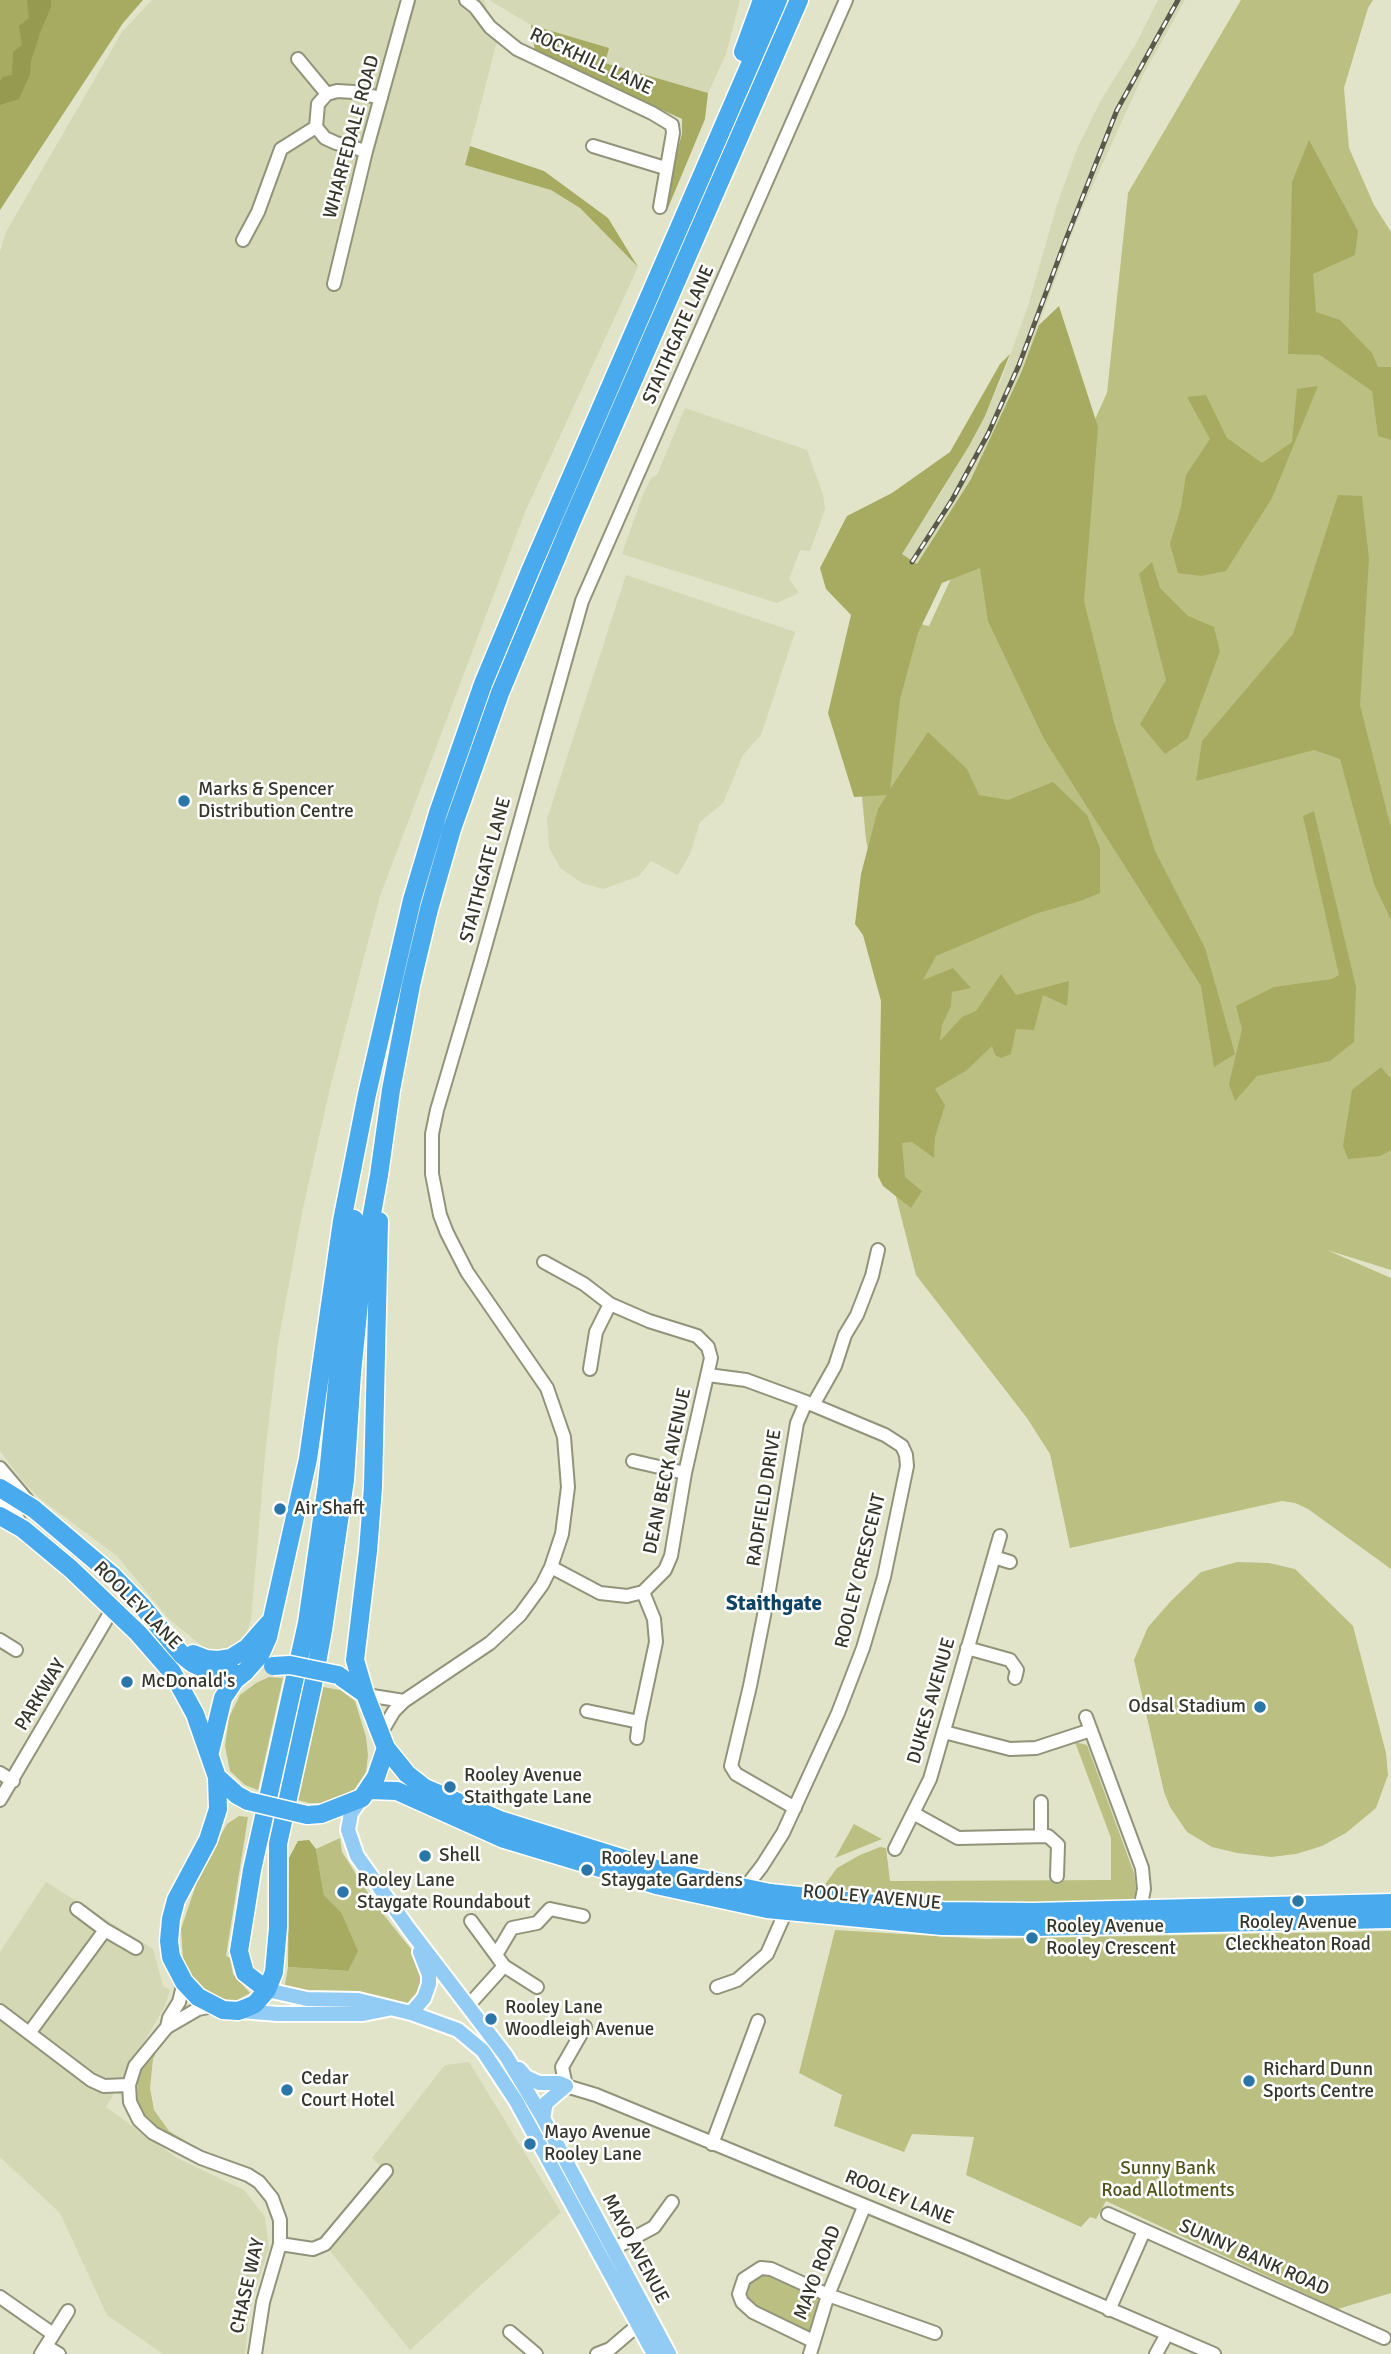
<!DOCTYPE html>
<style>
body{margin:0}
canvas{display:block;background:#e1e4c8}
</style>
<canvas width="1391" height="2354"></canvas>
<script>
const g = document.querySelector('canvas').getContext('2d');
g.lineJoin = 'round';
function fillPath(path, color) { g.fillStyle = color; g.fill(path, 'evenodd'); }
const poly = rows => new Path2D(rows.map(r => 'M' + r).join(''));
function strokePath(path, color, width, dash) { g.strokeStyle = color; g.lineWidth = width; g.lineCap = dash ? 'butt' : 'round'; g.setLineDash(dash || []); g.stroke(path); }
function drawText(font, color, halo, rows, align = 'center') {
  g.font = font + ' Signika,sans-serif'; g.lineWidth = 5; g.setLineDash([]); g.textBaseline = 'middle'; g.strokeStyle = halo; g.fillStyle = color; for (const [text, x, y, turn = 0] of rows) {
    g.save(); g.translate(x, y); g.rotate((+turn || 0) * Math.PI / 180); g.textAlign = isNaN(turn) ? turn : align; if (halo) g.strokeText(text, 0, 0); g.fillText(text, 0, 0); g.restore();
  }
}
fillPath(poly([
 [152,0,484,0,497,41,465,165,551,190,580,208,638,267,525,512,380,896,330,1088,303,1208,278,1343,265,1455,251,1620,246,1634,240,1642,223,1651,215,1651,202,1646,169,1619,117,1556,39,1498,21,1479,0,1451,0,252,6,232,122,32],
 [489,0,740,0,726,54,708,93,605,63,608,48,531,25],
 [1158,0,1185,0,1143,75,1078,218,1021,373,994,434,971,479,917,565,901,554,941,493,985,416,1003,375,1028,306,1057,205,1077,149,1100,102,1136,44],
 [685,408,807,450,823,495,825,509,810,551,800,550,789,579,799,593,777,603,622,554,642,497,651,478,657,475],
 [626,575,795,632,761,735,743,755,723,803,700,822,690,854,678,875,651,861,639,876,603,889,582,883,560,868,549,847,547,819],
 [46,1882,153,1949,163,1986,170,1990,165,2006,106,2107,177,2158,244,2190,265,2217,269,2248,250,2307,245,2354,163,2354,107,2315,60,2213,0,2157,0,1952],
 [469,2062,561,2212,410,2350,330,2251,389,2178,386,2171,372,2158,445,2065]
]), '#d4d8b4');
fillPath(poly([
 [1241,0,1373,0,1368,8,1344,88,1349,148,1374,205,1391,232,1391,1270,1327,1250,1391,1278,1391,1569,1308,1509,1295,1503,1282,1501,1070,1548,1050,1454,1027,1418,916,1275,891,1177,889,1094,875,882,866,840,862,797,849,776,890,617,929,626,954,572,983,560,1146,851,1079,660,1069,476,1107,393,1128,193],
 [1237,1562,1269,1563,1295,1569,1353,1626,1386,1753,1388,1775,1376,1808,1346,1833,1322,1846,1296,1854,1271,1857,1237,1853,1212,1847,1187,1832,1170,1807,1164,1792,1134,1660,1148,1627,1171,1601,1201,1572],
 [269,1677,283,1678,258,1790,245,1785,230,1771,225,1746,229,1717,240,1695,256,1683],
 [323,1687,340,1690,355,1701,366,1737,368,1755,366,1772,352,1793,324,1803,309,1803,298,1800],
 [1075,1742,1087,1745,1134,1873,1136,1890,1134,1898,1130,1900,985,1904,907,1899,869,1891,845,1894,825,1891,826,1883,837,1868,860,1855,880,1847,886,1848,890,1881,1111,1880,1111,1838],
 [239,1816,248,1817,226,1956,230,1958,233,1974,250,1993,237,2000,220,1999,206,1991,193,1977,183,1959,181,1929,202,1867,227,1824],
 [854,1824,882,1839,835,1858],
 [340,1838,342,1852,375,1904,415,1954,422,1971,423,1982,416,2001,409,2004,375,1996,295,1994,284,1990,288,1967,348,1971,341,1912,324,1895,316,1849],
 [835,1930,985,1939,1391,1931,1391,2293,1338,2309,1106,2201,1096,2219,1090,2217,1081,2227,966,2175,974,2137,912,2134,904,2152,834,2126,842,2095,799,2073],
 [157,2050,153,2059,150,2088,154,2110,169,2131,194,2146,190,2146,160,2131,145,2118,140,2109,137,2100,138,2077,146,2062],
 [766,2272,819,2299,810,2331,806,2332,757,2310,746,2300,744,2289,754,2277]
]), '#bbc082');
fillPath(poly([
 [0,0,143,0,123,23,0,210],
 [531,25,609,48,605,63,708,93,705,119,668,208,660,212,682,134,682,119,535,52],
 [1309,140,1358,231,1355,255,1313,274,1316,312,1340,320,1372,353,1378,367,1391,367,1391,440,1378,436,1372,391,1320,355,1288,354,1292,182],
 [470,146,544,171,608,218,638,267,580,208,551,190,465,165],
 [1059,306,1098,427,1084,601,1114,722,1155,851,1205,948,1235,1054,1214,1067,1201,986,1044,739,988,621,980,568,942,583,918,633,900,699,890,789,928,732,967,769,979,795,1008,800,1053,782,1087,815,1100,848,1100,893,1080,901,1035,914,936,956,923,980,953,968,971,988,952,992,951,1006,942,1025,940,1041,962,1017,976,1011,1001,974,1016,995,1069,981,1067,1006,1043,995,1034,1030,1016,1029,1011,1054,1001,1058,995,1055,992,1046,967,1070,935,1089,945,1105,935,1137,934,1158,912,1142,902,1143,905,1177,922,1191,911,1208,883,1186,878,1176,881,1001,863,935,855,924,861,874,878,809,887,795,854,797,828,713,851,615,826,589,820,568,847,516,892,493,950,452,1000,364,1010,354,985,416,969,446,902,554,917,564,971,479,1021,373,1039,325],
 [1318,386,1272,498,1226,571,1201,576,1178,573,1170,544,1181,507,1186,475,1210,439,1187,397,1206,395,1227,438,1262,463,1292,442,1297,389],
 [1338,495,1362,496,1369,559,1360,705,1391,828,1391,920,1374,884,1340,759,1314,750,1196,781,1202,741,1293,634],
 [1152,562,1160,588,1188,616,1214,627,1220,651,1188,738,1165,754,1140,724,1166,680,1139,574],
 [1314,811,1356,987,1354,1042,1330,1061,1257,1076,1235,1101,1229,1084,1242,1029,1236,1006,1274,987,1332,979,1339,975,1303,816],
 [1381,1067,1391,1079,1391,1150,1380,1156,1348,1159,1343,1146,1352,1090],
 [309,1840,316,1849,324,1895,341,1912,358,1951,348,1971,288,1967,289,1858,298,1841]
]), '#a6ab61');
fillPath(poly([
 [27,0,51,0,51,7,40,33,31,61,30,74,19,99,0,105,0,81,3,77,12,75,13,52,22,45,19,26,29,18]
]), '#959a50');
const minor = poly([
 [466,0,475,7,490,27,517,49,652,113,672,125,673,133,660,207],
 [298,59,327,94],
 [593,146,665,168],
 [366,151,336,143,325,138,316,127,318,104,327,94,337,91,354,92,381,98],
 [243,240,258,212,281,149,316,127],
 [334,284,366,151,408,0],
 [544,1262,584,1284,610,1304,649,1321,697,1336,708,1347,711,1358,685,1473,671,1556,665,1570,643,1592,627,1596,600,1593,551,1567],
 [590,1369,596,1332,610,1304],
 [708,1375,746,1380,806,1402,885,1435,902,1446,906,1455,907,1466,884,1577,863,1648,838,1713,783,1833,762,1866,745,1888],
 [813,1405,835,1366,845,1335,857,1315,872,1276,878,1250],
 [633,1461,685,1473],
 [0,1468,27,1500],
 [0,1501,16,1515,23,1529],
 [994,1557,1010,1562],
 [0,1640,16,1650],
 [967,1648,1010,1660,1017,1670,1015,1678],
 [366,1695,404,1701],
 [587,1711,639,1722,637,1738],
 [1086,1717,1142,1868,1144,1889,1140,1909],
 [639,1722,656,1642,654,1619,643,1592],
 [944,1732,1010,1749,1036,1748,1091,1730],
 [381,1733,394,1711,404,1701,490,1643,520,1615,542,1585,551,1567,562,1534,568,1487,564,1437,547,1388,467,1272,447,1233,440,1215,432,1174,432,1134,437,1110,481,961,582,601,846,0],
 [0,1773,13,1781],
 [0,1800,113,1608],
 [1041,1802,1041,1836],
 [795,1808,736,1774,731,1766,750,1686,769,1590,797,1423,806,1402],
 [913,1813,958,1838,1048,1836,1058,1845,1057,1876],
 [895,1849,930,1779,1000,1536],
 [77,1909,105,1930,136,1948],
 [471,1921,496,1955],
 [504,1966,537,1987],
 [184,1982,179,2002,169,2018,167,2027,135,2066,129,2085,130,2102,139,2120,153,2133,201,2158,248,2175,259,2182,272,2198,280,2220,280,2244,263,2302,255,2354],
 [717,1987,737,1980,767,1954,786,1911],
 [468,2006,504,1966,496,1955,512,1928,537,1923,550,1909,583,1916],
 [0,2011,91,2080,104,2086,129,2085],
 [167,2027,198,2009,214,2006],
 [585,2027,562,2067,566,2086,596,2095,968,2248,1214,2354],
 [30,2032,105,1930],
 [712,2144,758,2021],
 [1108,2214,1384,2338],
 [280,2244,313,2249,325,2244,386,2171],
 [613,2249,654,2227,672,2202],
 [0,2297,53,2334],
 [1109,2310,1144,2231],
 [510,2332,536,2354],
 [813,2341,753,2312,742,2302,739,2294,744,2279,761,2268,771,2269,828,2295,935,2333],
 [46,2346,59,2354],
 [41,2354,68,2311],
 [597,2354,610,2349,638,2325],
 [810,2354,828,2295,864,2207],
 [1156,2354,1167,2334]
]);
const major = poly([
 [362,1798,351,1813,348,1830,357,1856,409,1929,506,2056,543,2118,669,2354],
 [267,1990,307,1999,358,2000,411,2013,458,2030,483,2051,516,2101,654,2354],
 [241,2011,278,2014,363,2014,388,2009],
 [411,2013,424,1998,429,1984,429,1975,420,1952],
 [519,2069,526,2077,539,2083,559,2083,566,2086,546,2103,543,2118]
]);
const highway = poly([
 [743,52,762,0],
 [0,1488,34,1509,112,1575,142,1606,182,1655,192,1663,213,1673,241,1674],
 [0,1516,23,1529,71,1569,138,1633,172,1672,195,1714,217,1777,218,1809,208,1840,176,1900,171,1919,169,1941,171,1957,184,1982,198,1997,223,2010,238,2011,246,2008,255,2004,267,1990,274,1972,278,1928,278,1844,313,1685,323,1630,345,1480,352,1373,363,1263,379,1175,391,1090,411,985,429,909,452,829,500,693,571,523,799,0],
 [193,1654,206,1659,218,1660,231,1658,247,1648,269,1623],
 [244,1673,260,1655,268,1637,308,1459,342,1221,367,1094,412,900,438,813,483,684,531,569,778,0],
 [338,1675,365,1694,386,1748,407,1774,425,1788,500,1820,660,1870,770,1893,943,1911,1033,1912,1391,1903],
 [365,1694,355,1660,368,1551,373,1487,379,1221],
 [210,1752,223,1698,235,1680,245,1672],
 [217,1777,237,1795,248,1801],
 [369,1790,397,1791,504,1839,656,1885,767,1909,942,1926,1035,1927,1391,1919],
 [307,1815,321,1814,362,1798,376,1777,386,1748],
 [267,1990,245,1973,239,1951,252,1870,307,1623,327,1484,354,1219]
]);
strokePath(minor, '#91947a', 16);
strokePath(major, '#fff', 18);
strokePath(highway, '#fff', 21);
strokePath(minor, '#fff', 12);
strokePath(major, '#92ccf5', 14);
strokePath(highway, '#4aaaee', 18);
const rail = poly([
 [912,562,952,500,988,434,1019,365,1066,239,1117,110,1178,0]
]);
strokePath(rail, '#595a4c', 5);
strokePath(rail, '#fff', 2.5, [8]);
const highwayBridge = poly([
 [273,1666,290,1665,338,1675],
 [248,1801,307,1815]
]);
strokePath(highwayBridge, '#fff', 21, []);
strokePath(highwayBridge, '#4aaaee', 18);
for (const [x, y, r, color] of [
 [184,801,7,"#2a76a9"],
 [280,1509,7,"#2a76a9"],
 [127,1682,7,"#2a76a9"],
 [1260,1707,7,"#2a76a9"],
 [450,1787,7,"#2a76a9"],
 [425,1856,7,"#2a76a9"],
 [587,1870,7,"#2a76a9"],
 [343,1892,7,"#2a76a9"],
 [1298,1901,7,"#2a76a9"],
 [1032,1938,7,"#2a76a9"],
 [491,2019,7,"#2a76a9"],
 [1249,2081,7,"#2a76a9"],
 [287,2090,7,"#2a76a9"],
 [530,2144,7,"#2a76a9"]
]) { const dot = new Path2D(); dot.arc(x, y, r, 0, 2 * Math.PI); g.fillStyle = color; g.fill(dot); strokePath(dot, '#fff', 2.5); }
drawText('19px', '#35362b', '#fff', [
 ["ROCKHILL LANE",591,62,25],
 ["WHARFEDALE ROAD",352,137,-75],
 ["STAITHGATE LANE",679,335,-66],
 ["STAITHGATE LANE",486,870,-75],
 ["DEAN BECK AVENUE",668,1471,-78],
 ["RADFIELD DRIVE",765,1498,-81],
 ["ROOLEY CRESCENT",861,1571,-76],
 ["ROOLEY LANE",137,1606,45],
 ["PARKWAY",41,1695,-59],
 ["DUKES AVENUE",932,1701,-74],
 ["ROOLEY AVENUE",872,1898,5],
 ["ROOLEY LANE",899,2198,22],
 ["MAYO AVENUE",635,2249,62],
 ["SUNNY BANK ROAD",1254,2258,24],
 ["MAYO ROAD",818,2273,-69],
 ["CHASE WAY",248,2286,-77]
]);
drawText('19px', '#35362b', '#fff', [
 ["Marks & Spencer",198,790],
 ["Distribution Centre",198,812],
 ["Air Shaft",294,1509],
 ["McDonald's",141,1682],
 ["Odsal Stadium",1246,1707,"right"],
 ["Rooley Avenue",464,1776],
 ["Staithgate Lane",464,1798],
 ["Shell",439,1856],
 ["Rooley Lane",601,1859],
 ["Staygate Gardens",601,1881],
 ["Rooley Lane",357,1881],
 ["Staygate Roundabout",357,1903],
 ["Rooley Avenue",1298,1923,"center"],
 ["Cleckheaton Road",1298,1945,"center"],
 ["Rooley Avenue",1046,1927],
 ["Rooley Crescent",1046,1949],
 ["Rooley Lane",505,2008],
 ["Woodleigh Avenue",505,2030],
 ["Richard Dunn",1263,2070],
 ["Sports Centre",1263,2092],
 ["Cedar",301,2079],
 ["Court Hotel",301,2101],
 ["Mayo Avenue",544,2133],
 ["Rooley Lane",544,2155]
], 'left');
drawText('19px', '#51541d', '#fff', [
 ["Sunny Bank",1168,2169],
 ["Road Allotments",1168,2191]
]);
drawText('bold 21px', '#0d4365', '#fff', [
 ["Staithgate",774,1604]
]);
</script>
